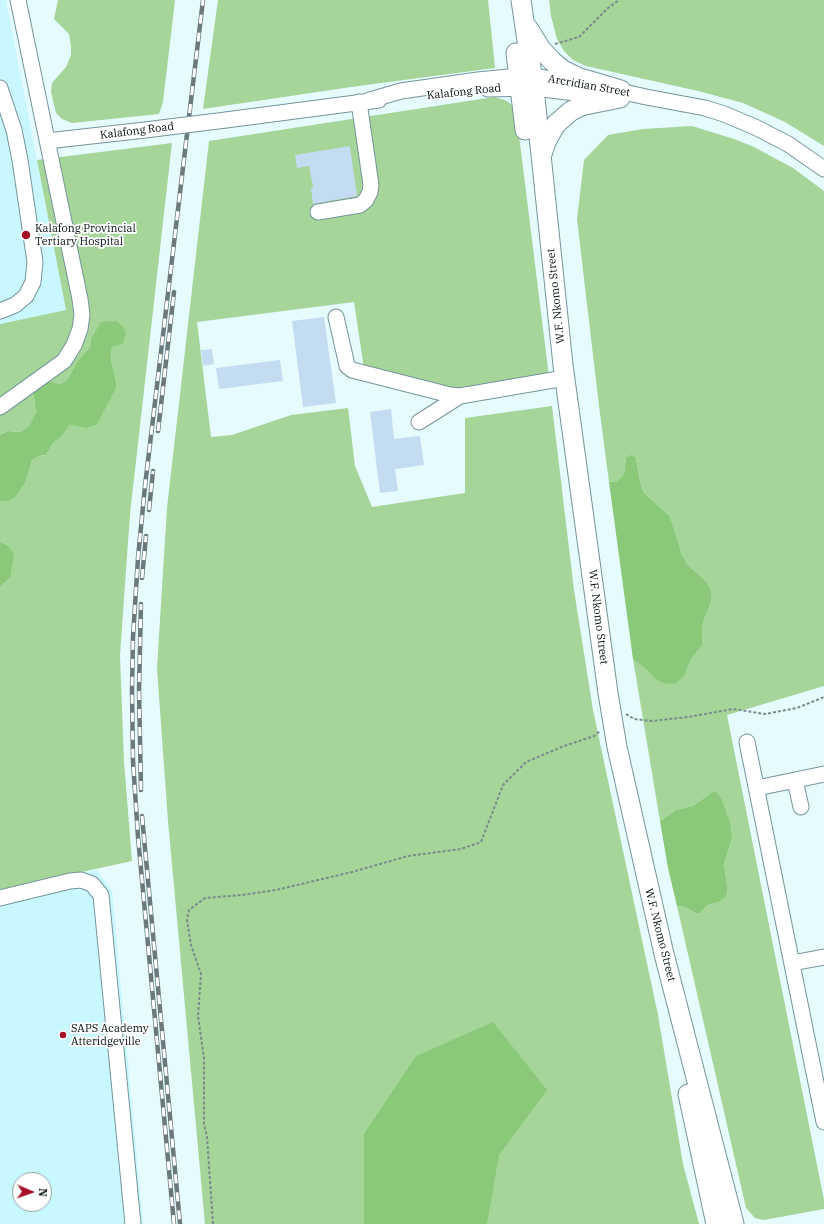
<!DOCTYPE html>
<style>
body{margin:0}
#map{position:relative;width:824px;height:1224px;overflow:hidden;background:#e5fbfe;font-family:"IBM Plex Serif",serif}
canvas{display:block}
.north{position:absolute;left:12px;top:1172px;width:40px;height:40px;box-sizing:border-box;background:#fff;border:1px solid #9a9f9f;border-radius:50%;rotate:92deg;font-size:11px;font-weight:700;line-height:16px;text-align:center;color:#030e10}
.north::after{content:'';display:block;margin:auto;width:14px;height:18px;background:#a70e28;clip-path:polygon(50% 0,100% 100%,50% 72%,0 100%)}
</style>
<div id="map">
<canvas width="824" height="1224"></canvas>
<div class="north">N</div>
</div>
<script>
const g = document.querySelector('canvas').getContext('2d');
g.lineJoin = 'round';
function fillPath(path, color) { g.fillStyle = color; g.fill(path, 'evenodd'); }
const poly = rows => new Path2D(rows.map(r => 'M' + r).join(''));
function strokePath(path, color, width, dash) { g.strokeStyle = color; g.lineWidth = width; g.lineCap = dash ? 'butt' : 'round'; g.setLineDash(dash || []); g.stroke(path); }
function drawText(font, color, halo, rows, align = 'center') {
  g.font = font + ' "IBM Plex Serif",serif'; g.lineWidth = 3.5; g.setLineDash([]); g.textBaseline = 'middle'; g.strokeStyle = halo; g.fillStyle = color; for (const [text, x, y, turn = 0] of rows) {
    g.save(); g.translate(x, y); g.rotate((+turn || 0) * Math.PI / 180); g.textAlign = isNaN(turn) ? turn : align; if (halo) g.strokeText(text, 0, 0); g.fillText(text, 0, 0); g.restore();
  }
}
fillPath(poly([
 [0,0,6,0,66,310,0,324],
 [97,870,112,891,143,1224,0,1224,0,890],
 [20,1180,44,1180,44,1204,20,1204]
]), '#c9f7ff');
fillPath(poly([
 [58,0,175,0,163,102,159,114,72,123,62,119,56,113,51,92,52,83,66,67,71,55,71,46,69,34,54,19],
 [218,0,488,0,495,68,351,87,203,109],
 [549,0,824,0,824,146,785,122,743,103,698,91,586,66,573,60,564,51,557,39,551,16],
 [494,97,505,100,511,104,517,119,549,377,458,392,364,369,354,302,197,322,211,437,232,435,291,415,348,408,355,466,372,507,465,493,465,418,552,406,574,590,593,710,658,1015,683,1164,699,1224,205,1224,168,821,157,668,167,508,209,141],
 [692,126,734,139,754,147,793,168,824,191,824,686,727,715,824,1200,824,1209,764,1220,755,1218,746,1208,677,906,685,907,696,913,700,913,708,905,719,902,727,884,724,864,732,839,712,792,693,806,676,810,660,821,633,659,647,670,655,679,685,675,691,659,702,646,703,622,711,602,706,581,688,565,682,555,670,516,644,493,640,482,636,458,626,458,624,474,621,478,617,481,609,482,599,406,577,219,584,160,608,135,643,129],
 [172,143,130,514,120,655,124,762,132,861,0,890,0,587,10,578,7,545,0,542,0,502,8,501,26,481,32,460,39,456,46,455,54,442,61,437,70,425,86,428,117,386,111,359,112,347,91,339,90,347,79,359,67,380,60,384,49,381,33,389,36,414,29,426,20,432,8,431,0,435,0,324,66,310,37,160]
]), '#a5d599');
fillPath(poly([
 [116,321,123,326,126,333,123,343,112,347,111,359,117,386,97,424,86,428,70,425,61,437,54,442,46,455,39,456,32,460,26,481,15,497,8,501,0,502,0,435,8,431,20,432,29,426,36,413,33,389,49,381,60,384,67,380,79,359,90,347,91,339,101,322],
 [631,455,636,458,640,482,644,493,670,516,682,555,688,565,706,581,711,591,711,602,703,622,702,646,691,659,685,675,676,683,665,684,655,679,647,670,633,659,609,482,617,481,621,478,624,474,626,458],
 [0,542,7,545,14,554,10,578,0,587],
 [712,792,716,792,721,798,730,822,732,839,724,864,727,884,727,893,725,897,719,902,708,905,700,913,696,913,685,907,677,906,668,868,660,821,676,810,693,806],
 [493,1022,547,1090,499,1155,487,1224,364,1224,364,1134,416,1056]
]), '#8ac97a');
fillPath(poly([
 [350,146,357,196,313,204,311,188,313,187,309,166,297,168,295,155],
 [324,317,336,403,303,407,292,321],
 [212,349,214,364,203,366,201,350],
 [280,360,283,381,219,389,216,368],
 [391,409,394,439,420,436,424,465,395,469,398,491,380,493,370,412]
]), '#c4dcf1');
const minor = poly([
 [0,88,14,130,20,160,35,262,33,282,26,296,15,305,0,311],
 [488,89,534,88,609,97],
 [611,89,646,97,705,108,724,114,755,127,788,144,824,169],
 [370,100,401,91,478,80,519,76,532,76,584,84],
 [226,120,379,100],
 [47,141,145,130],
 [318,212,360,205,366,200,370,192,371,185,359,102],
 [336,317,346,361,347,366,352,370,450,395,460,396,559,379,565,376],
 [0,407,64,361,74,345,80,329,82,315,80,299,18,0],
 [419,422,460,396],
 [747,742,824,1122],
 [795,780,801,807],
 [757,788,824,774],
 [0,898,70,881,81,880,92,884,101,895,133,1224],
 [792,963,824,957]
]);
const major = poly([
 [521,0,534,88,563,365,608,693,617,747,664,954,734,1224],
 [528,28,541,49,552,61,563,70,577,77,621,90],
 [516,53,525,130],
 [542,154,546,142,556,124,571,111,581,106,595,103,620,98],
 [688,1094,716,1224]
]);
strokePath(minor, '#74959b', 17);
strokePath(major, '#74959b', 21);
strokePath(poly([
 [555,44,579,37,608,8,619,0],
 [626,714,634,719,652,721,688,717,733,709,765,714,797,708,824,697],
 [213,1224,207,1137,204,1124,204,1058,198,1016,201,974,191,945,187,920,189,910,205,898,242,895,276,890,352,872,408,856,461,849,481,842,503,785,526,762,564,746,594,736,600,731]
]), '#7a8b8d', 2, [3, 2]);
strokePath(minor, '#fff', 15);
strokePath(major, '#fff', 19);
const rail = poly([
 [158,431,174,292],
 [149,510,153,471],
 [142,578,146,536],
 [141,790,139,690,141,604],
 [142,816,180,1224],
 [174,1224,138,837,133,761,132,689,133,637,138,558,145,486,203,0]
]);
strokePath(rail, '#69797c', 4.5);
strokePath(rail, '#fff', 3, [9]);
const minorBridge = poly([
 [145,130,226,120]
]);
strokePath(minorBridge, '#74959b', 17, []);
strokePath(minorBridge, '#fff', 15);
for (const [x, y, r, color] of [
 [26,235,5,"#a70e28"],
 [63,1035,4,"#a70e28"]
]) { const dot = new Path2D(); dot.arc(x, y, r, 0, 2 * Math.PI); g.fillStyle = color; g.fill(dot); strokePath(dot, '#fff', 1.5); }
drawText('11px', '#030e10', '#fff', [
 ["Arcridian Street",589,86,10],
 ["Kalafong Road",464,92,-6],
 ["Kalafong Road",137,131,-7],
 ["W.F. Nkomo Street",556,296,-96],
 ["W.F. Nkomo Street",598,617,83],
 ["W.F. Nkomo Street",660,935,76]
]);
drawText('11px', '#030e10', '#fff', [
 ["Kalafong Provincial",35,229],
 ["Tertiary Hospital",35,242],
 ["SAPS Academy",71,1029],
 ["Atteridgeville",71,1042]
], 'left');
</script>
